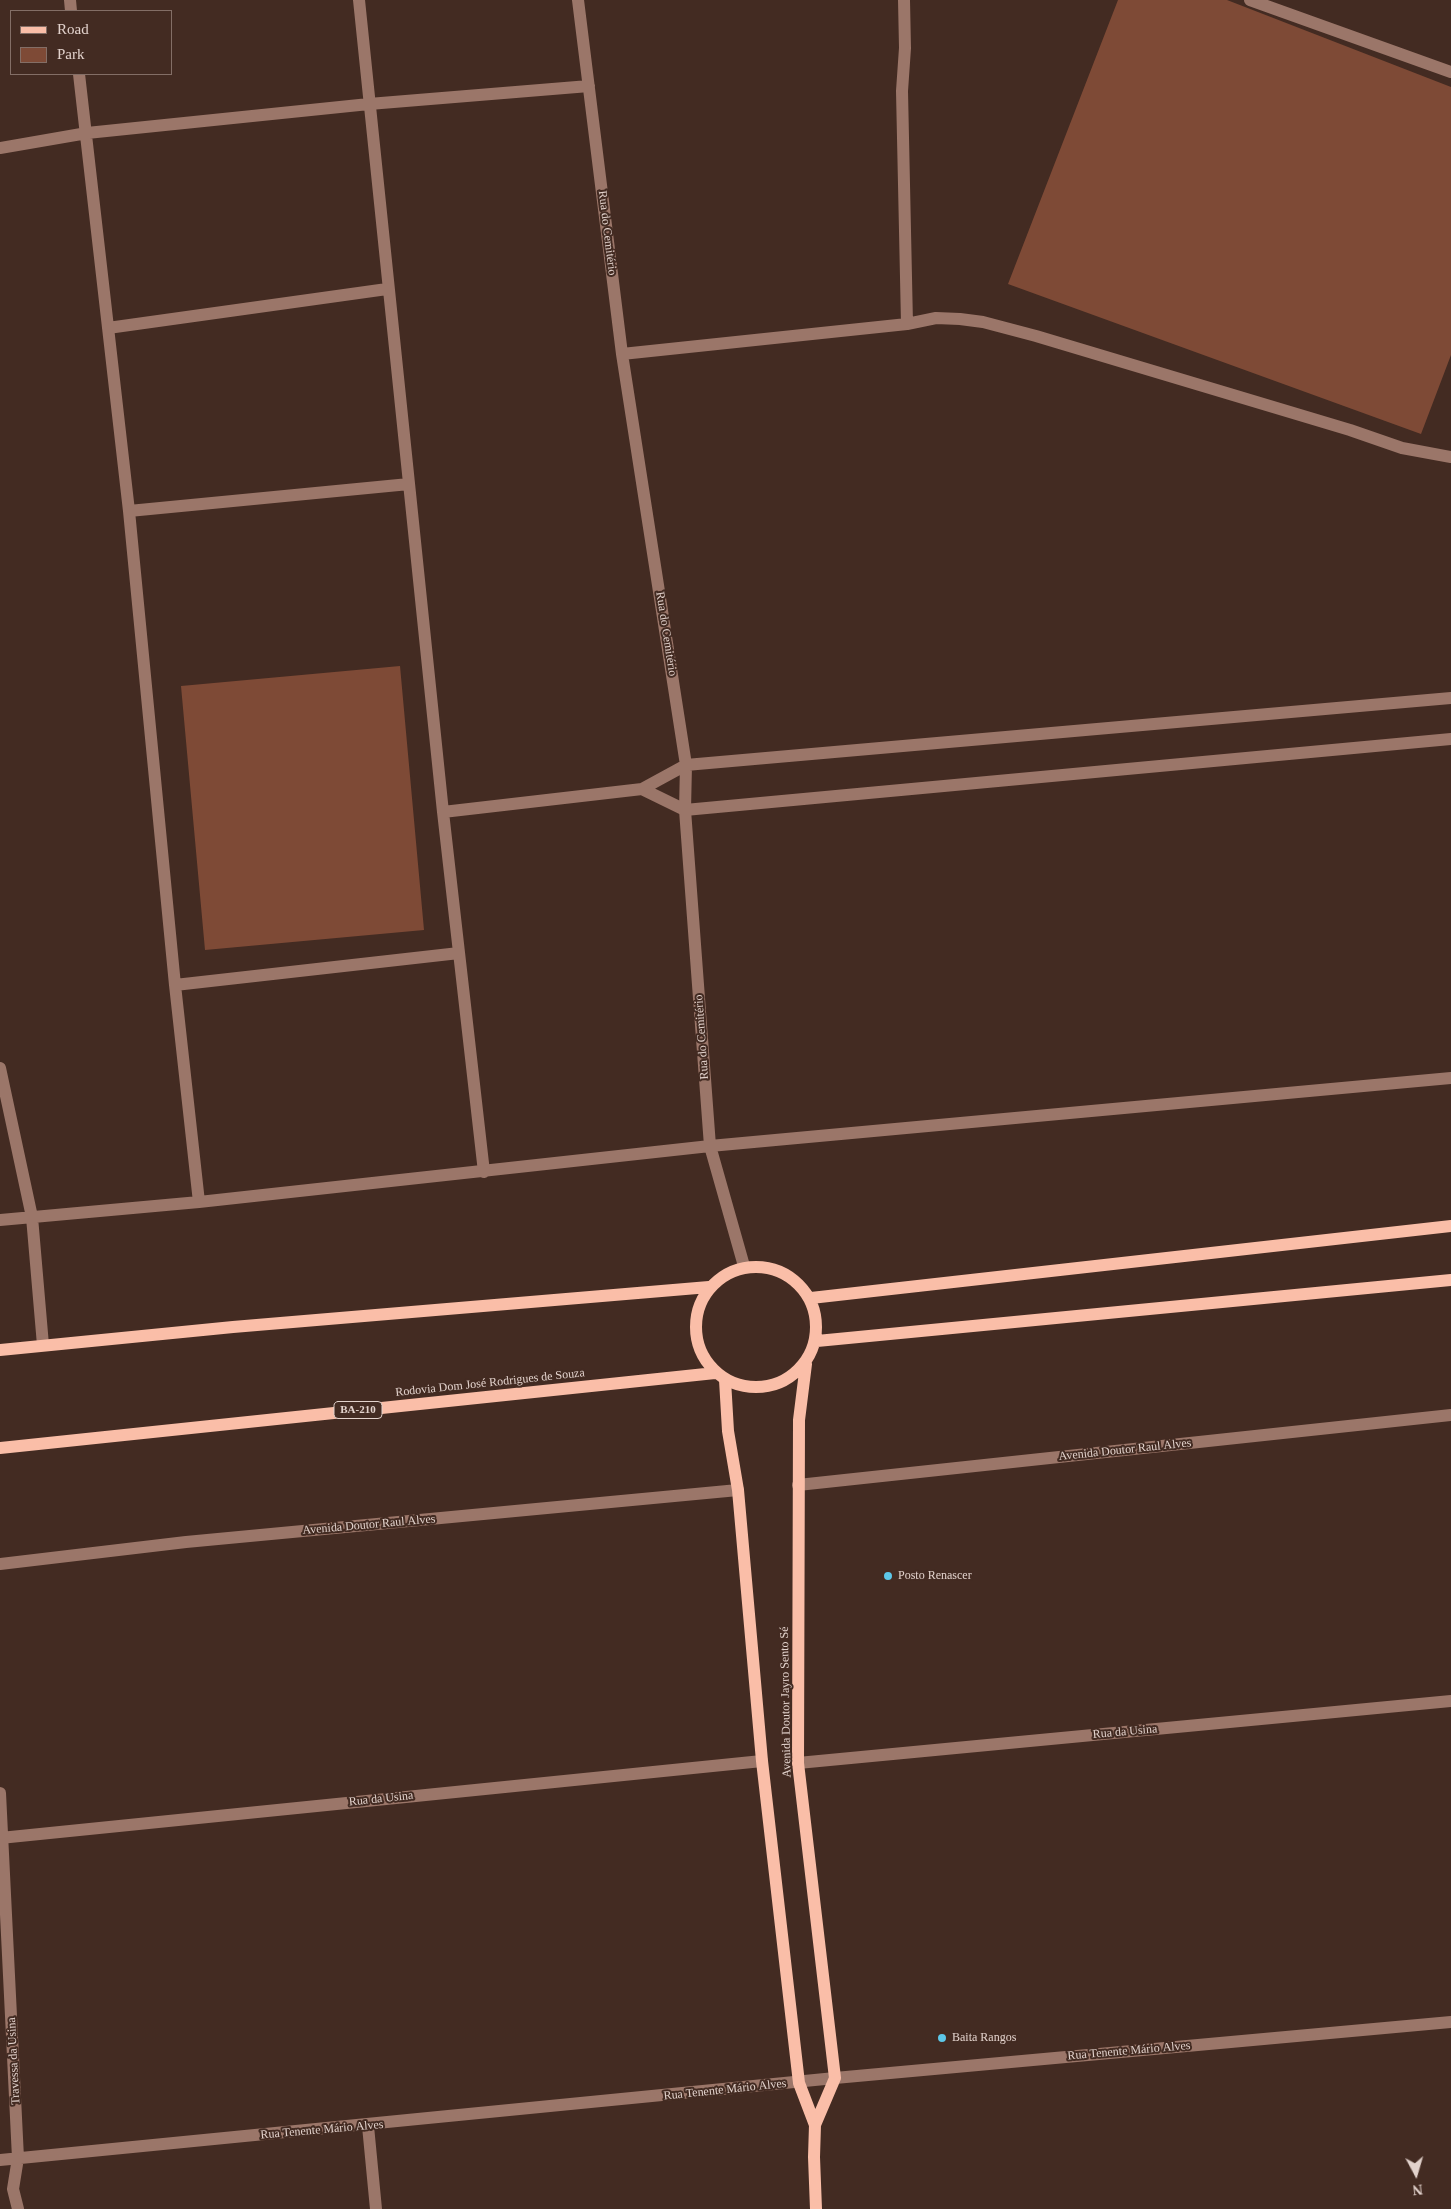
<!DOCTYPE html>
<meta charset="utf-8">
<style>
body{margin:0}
#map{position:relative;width:1451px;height:2209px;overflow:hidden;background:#432b22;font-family:Georgia,serif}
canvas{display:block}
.legend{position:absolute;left:10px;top:10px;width:162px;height:65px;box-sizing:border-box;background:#432b22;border:1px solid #836e66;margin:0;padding:6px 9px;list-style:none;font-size:15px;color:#e2d2cc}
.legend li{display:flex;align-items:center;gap:10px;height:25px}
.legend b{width:25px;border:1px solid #836e66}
.north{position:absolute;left:1391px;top:2149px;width:50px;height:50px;-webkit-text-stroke:4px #432b22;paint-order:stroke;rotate:174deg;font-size:14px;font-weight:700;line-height:20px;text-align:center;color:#e2d2cc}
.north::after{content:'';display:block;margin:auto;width:18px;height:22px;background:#e2d2cc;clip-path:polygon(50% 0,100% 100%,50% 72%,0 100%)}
</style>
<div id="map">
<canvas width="1451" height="2209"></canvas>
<ul class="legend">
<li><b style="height:6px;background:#fabea8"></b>Road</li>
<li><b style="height:14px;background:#7e4a36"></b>Park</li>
</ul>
<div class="north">N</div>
</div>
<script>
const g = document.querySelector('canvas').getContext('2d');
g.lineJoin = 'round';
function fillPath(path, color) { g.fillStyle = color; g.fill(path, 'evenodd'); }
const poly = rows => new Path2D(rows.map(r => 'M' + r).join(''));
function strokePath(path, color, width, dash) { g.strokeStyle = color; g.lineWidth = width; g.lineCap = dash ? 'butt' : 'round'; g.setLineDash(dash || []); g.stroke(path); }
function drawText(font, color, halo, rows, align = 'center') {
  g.font = font + ' Georgia,serif'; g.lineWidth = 4; g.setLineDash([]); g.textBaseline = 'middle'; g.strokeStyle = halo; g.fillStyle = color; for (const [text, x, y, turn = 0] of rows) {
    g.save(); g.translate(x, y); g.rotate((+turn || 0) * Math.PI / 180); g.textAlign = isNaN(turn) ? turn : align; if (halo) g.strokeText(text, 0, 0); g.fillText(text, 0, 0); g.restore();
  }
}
fillPath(poly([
 [1118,0,1227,0,1451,87,1451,355,1421,434,1008,284],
 [400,666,424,930,205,950,181,686]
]), '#7e4a36');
strokePath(poly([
 [70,0,71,11],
 [359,0,443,812,484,1172],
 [578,0,622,354,686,765,685,810,710,1146,744,1266],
 [904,0,905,48,902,91,907,324],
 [1250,0,1451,72],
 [79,74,129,511,175,985,199,1202],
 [0,148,87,133,369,104,589,86],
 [108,328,387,289],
 [622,354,907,324,936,318,960,319,983,322,1036,336,1350,430,1402,448,1451,457],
 [129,511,409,484],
 [642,789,685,810,1451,739],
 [443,812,642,789,686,765,1451,698],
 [175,985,459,953],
 [0,1068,32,1217,43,1345],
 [0,1220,199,1202,710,1146,1451,1078],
 [798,1485,1451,1415],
 [0,1564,186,1542,738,1490],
 [798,1763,1451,1701],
 [0,1793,18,2158,13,2189,18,2209],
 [0,1838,762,1761],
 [368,2126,376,2209],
 [0,2160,835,2078,1451,2022]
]), '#9b7669', 12);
strokePath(poly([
 '696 1327a60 60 0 1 1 120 0a60 60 0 1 1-120 0Z',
 [811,1298,1451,1226],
 [817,1341,1451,1280],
 [0,1350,233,1327,709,1287],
 [806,1364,799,1420,798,1763,835,2078,815,2125,814,2157,816,2209],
 [725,1380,728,1431,738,1490,762,1761,799,2083,815,2125],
 [0,1448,715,1373]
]), '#fabea8', 12);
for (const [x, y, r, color] of [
 [888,1576,5,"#5dc7e8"],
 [942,2038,5,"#5dc7e8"]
]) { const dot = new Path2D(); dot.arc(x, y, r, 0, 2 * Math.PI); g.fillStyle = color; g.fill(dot); strokePath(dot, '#432b22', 2); }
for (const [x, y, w] of [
 [358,1410,48]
]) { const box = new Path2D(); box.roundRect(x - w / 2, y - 8.5, w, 17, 4); g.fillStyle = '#432b22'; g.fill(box); strokePath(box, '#e2d2cc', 1); }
drawText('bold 11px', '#e2d2cc', null, [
 ["BA-210",358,1410]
]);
drawText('12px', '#e2d2cc', '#432b22', [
 ["Rua do Cemitério",607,233,83],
 ["Rua do Cemitério",666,634,81],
 ["Rua do Cemitério",702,1037,-94],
 ["Rodovia Dom José Rodrigues de Souza",490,1383,-6],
 ["Avenida Doutor Raul Alves",1125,1450,-6],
 ["Avenida Doutor Raul Alves",369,1525,-5],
 ["Avenida Doutor Jayro Sento Sé",786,1702,-91],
 ["Rua da Usina",1125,1732,-5],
 ["Rua da Usina",381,1799,-6],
 ["Rua Tenente Mário Alves",1129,2051,-5],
 ["Travessa da Usina",14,2061,-93],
 ["Rua Tenente Mário Alves",725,2090,-6],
 ["Rua Tenente Mário Alves",322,2130,-5]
]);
drawText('12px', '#e2d2cc', '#432b22', [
 ["Posto Renascer",898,1576],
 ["Baita Rangos",952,2038]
], 'left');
</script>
